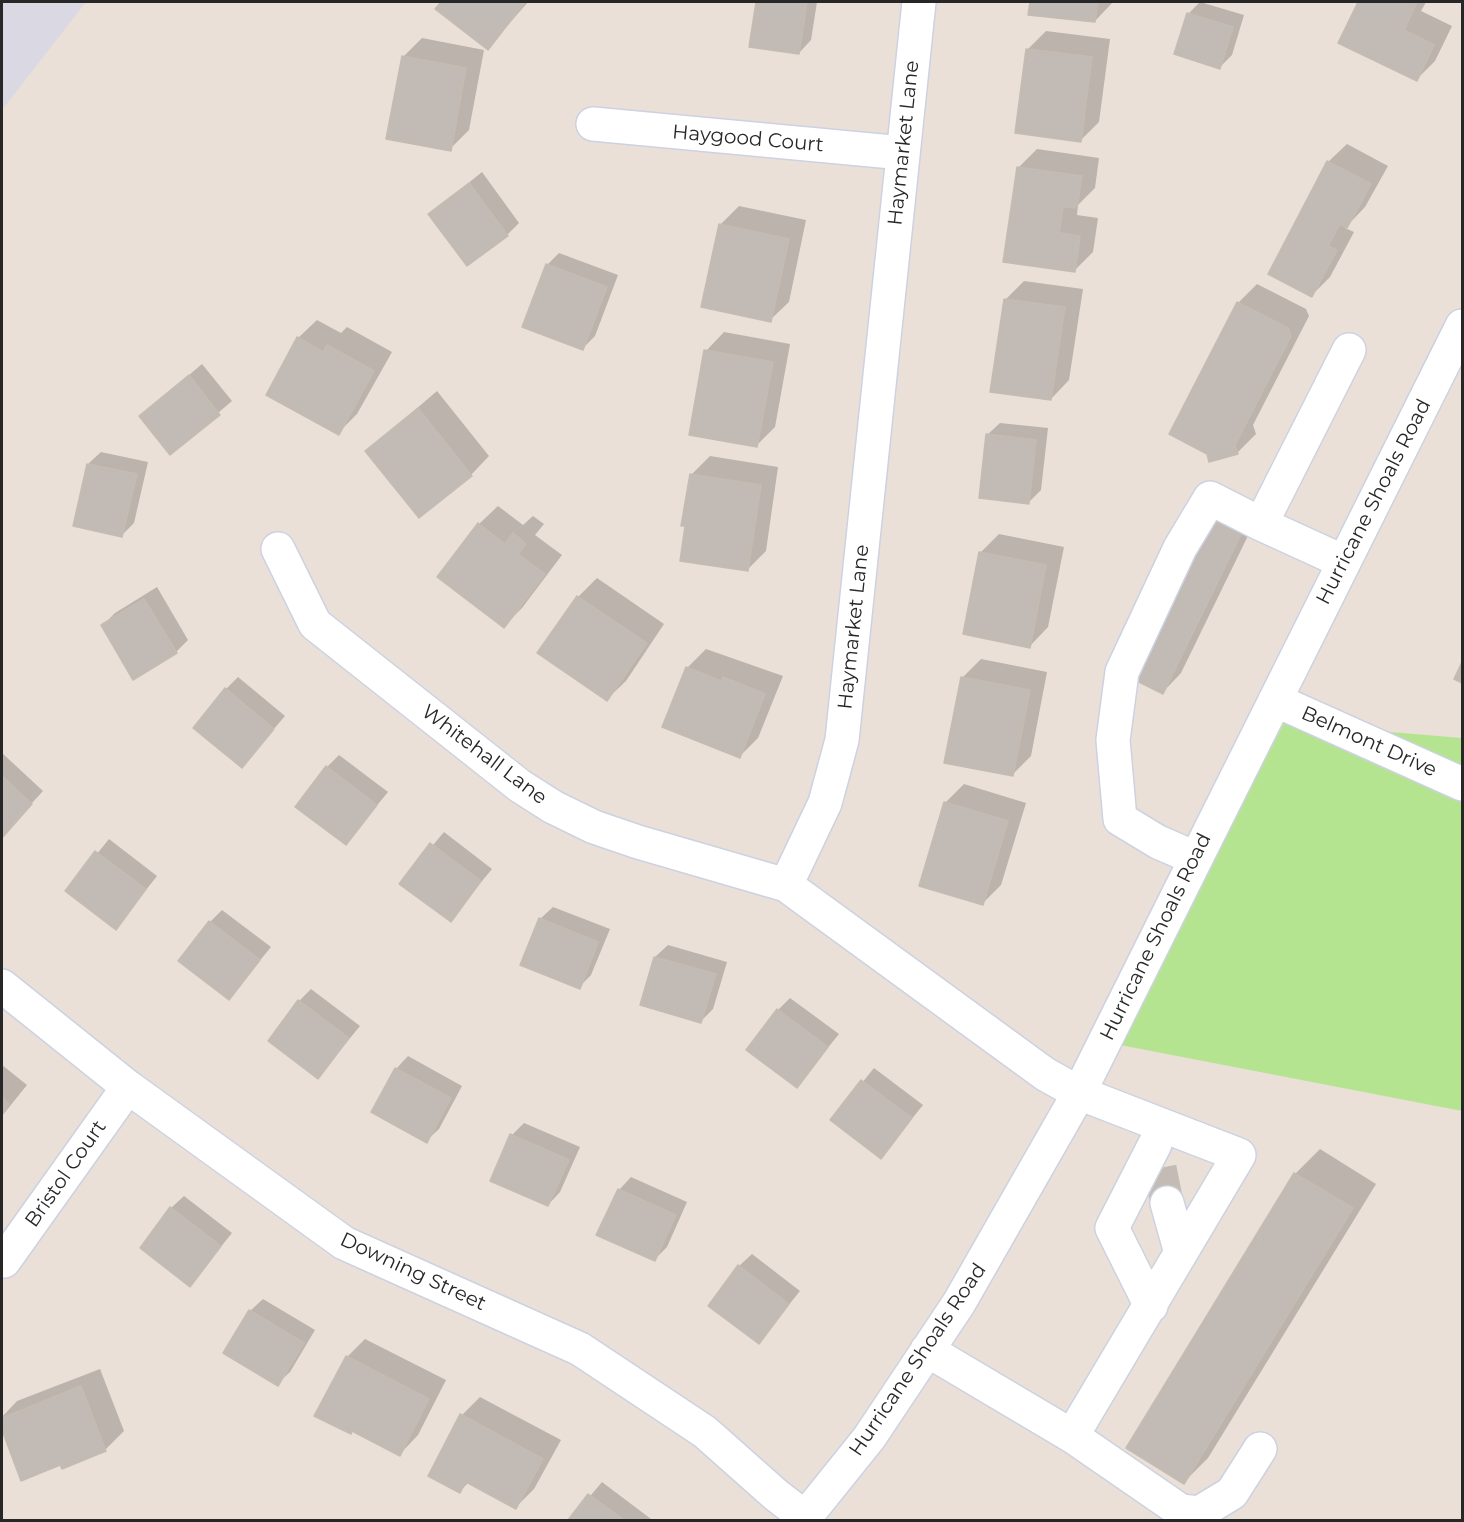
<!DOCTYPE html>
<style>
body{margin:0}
#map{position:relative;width:1464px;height:1522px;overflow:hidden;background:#eae0d7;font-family:Montserrat,sans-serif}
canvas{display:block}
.frame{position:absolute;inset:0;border:3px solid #272727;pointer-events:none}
</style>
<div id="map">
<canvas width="1464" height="1522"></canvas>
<div class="frame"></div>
</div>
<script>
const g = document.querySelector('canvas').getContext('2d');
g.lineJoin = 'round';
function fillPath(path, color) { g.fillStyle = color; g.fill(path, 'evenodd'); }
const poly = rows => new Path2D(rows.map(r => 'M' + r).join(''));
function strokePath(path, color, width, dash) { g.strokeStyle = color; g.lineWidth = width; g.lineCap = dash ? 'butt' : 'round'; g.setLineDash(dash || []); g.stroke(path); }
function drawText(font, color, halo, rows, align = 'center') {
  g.font = font + ' Montserrat,sans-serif'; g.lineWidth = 4.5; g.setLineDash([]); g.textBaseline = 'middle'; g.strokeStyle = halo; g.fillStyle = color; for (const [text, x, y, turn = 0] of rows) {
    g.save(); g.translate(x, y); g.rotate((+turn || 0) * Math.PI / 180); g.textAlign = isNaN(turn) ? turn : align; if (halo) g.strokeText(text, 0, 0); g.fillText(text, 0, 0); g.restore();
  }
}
fillPath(poly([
 [2,2,86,2,2,110]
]), '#dad8e2');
fillPath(poly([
 [1284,723,1462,738,1462,1111,1115,1044]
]), '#b5e490');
fillPath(poly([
 [443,2,528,2,488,48,438,9],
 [757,2,817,2,811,40,799,53,751,46],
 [1032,2,1113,2,1095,21,1030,14],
 [1200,2,1244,15,1232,55,1220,67,1188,14],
 [1360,2,1426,2,1421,11,1452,26,1435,61,1417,79,1340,42],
 [1046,31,1110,39,1099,122,1081,140,1028,49],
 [422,38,484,50,469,130,450,149,403,57],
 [1347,144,1388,166,1365,207,1345,228,1354,232,1330,277,1312,295,1328,162],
 [1037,149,1099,158,1095,188,1078,205,1077,215,1098,218,1093,252,1074,271,1018,168],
 [482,172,519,223,507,235,430,214],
 [739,206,806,220,789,302,770,320,720,225],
 [559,253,618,275,595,336,583,348,547,265],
 [1024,281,1083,289,1069,380,1051,399,1005,300],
 [1257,284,1306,309,1309,316,1253,425,1256,434,1237,453,1210,460,1238,303],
 [317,320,341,333,347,327,392,352,357,414,338,433,298,338],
 [724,332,790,344,775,427,756,446,706,351],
 [202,364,232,401,171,453,141,416],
 [437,391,489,456,471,475,367,451],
 [1000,423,1048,428,1041,490,1029,502,987,435],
 [101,452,148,462,134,523,122,535,75,525,88,464],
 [710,456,778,467,766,551,747,570,691,475],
 [498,506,523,525,533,516,544,524,535,535,562,555,522,608,504,626,479,524],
 [1262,507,1181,673,1163,692,1216,512],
 [999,534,1064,547,1048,627,1030,646,980,553],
 [597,578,664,624,626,681,607,699,539,653,578,597],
 [157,587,188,640,176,652,103,625,115,613],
 [706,649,783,676,758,738,739,757,687,668],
 [981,659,1047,672,1031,756,1012,775,962,678],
 [238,677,285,716,242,766,226,689],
 [2,753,43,791,2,836],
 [339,755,388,792,346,843,327,767],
 [964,784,1026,803,1001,885,983,903,945,803],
 [444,832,492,869,450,920,401,883],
 [109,839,157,876,116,928,67,891],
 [553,907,610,929,591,975,579,987,540,919],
 [222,910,271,947,229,998,210,922],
 [668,945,727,962,713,1009,700,1022,641,1004,655,957],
 [311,989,360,1026,318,1077,299,1001],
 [790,998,839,1034,797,1086,778,1010],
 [408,1056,462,1086,439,1129,426,1141,373,1112,396,1069],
 [2,1065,27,1085,2,1116],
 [874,1068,923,1105,881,1157,832,1120],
 [524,1123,580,1147,560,1192,548,1205,512,1135],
 [1320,1149,1376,1184,1208,1458,1184,1482,1128,1448,1296,1173],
 [631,1177,687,1202,667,1247,655,1259,619,1190],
 [184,1196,232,1233,190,1285,171,1208],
 [752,1254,800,1291,759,1342,739,1266],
 [263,1299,315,1330,290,1372,277,1384,225,1353,250,1311],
 [365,1339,446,1380,418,1435,400,1454,347,1357],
 [100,1369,124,1431,105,1450,22,1479,2,1426,2,1417,17,1401],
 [480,1397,561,1440,534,1489,516,1507,469,1482,460,1491,462,1415],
 [602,1482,651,1519,650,1520,570,1520]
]), '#0003');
const building = poly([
 [441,2,525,2,488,50,435,9,441,2],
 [756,2,807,2,799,54,749,47,756,2],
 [1030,2,1098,2,1095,22,1028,15,1030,2],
 [1358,2,1417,2,1404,30,1434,45,1417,81,1338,43,1358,2],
 [1187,13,1233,27,1220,69,1174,54,1187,13],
 [1026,49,1092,57,1081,142,1015,133,1026,49],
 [402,56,466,68,451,151,386,139,402,56],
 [1327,161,1371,184,1347,228,1340,224,1328,246,1337,250,1312,297,1268,274,1327,161],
 [1017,167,1082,176,1077,208,1063,207,1059,233,1080,236,1075,272,1003,262,1017,167],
 [469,183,508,236,467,266,428,214,469,183],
 [719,224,789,239,771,322,701,307,719,224],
 [546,264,607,287,583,350,522,327,546,264],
 [1004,299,1065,307,1051,400,990,392,1004,299],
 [1237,302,1288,328,1291,336,1235,445,1238,454,1209,462,1207,454,1169,434,1237,302],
 [297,337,323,352,327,345,374,371,339,435,266,395,297,337],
 [704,350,773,362,757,447,689,435,704,350],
 [189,375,220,415,170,455,139,416,189,375],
 [418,408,472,476,419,518,365,451,418,408],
 [986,434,1036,440,1029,504,979,498,986,434],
 [87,464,137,474,122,537,73,526,87,464],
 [690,474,761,485,748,571,680,561,685,526,681,526,690,474],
 [1214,511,1245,526,1163,694,1133,679,1214,511],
 [478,523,505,544,513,533,526,544,518,554,545,574,504,628,437,577,478,523],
 [979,552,1046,565,1030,648,963,634,979,552],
 [577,596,647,643,607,701,537,653,577,596],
 [144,599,177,653,133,680,101,625,144,599],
 [1462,662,1462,683,1454,679,1462,662],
 [686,667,721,681,723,677,765,694,740,758,662,727,686,667],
 [961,677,1030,690,1013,776,944,763,961,677],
 [225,688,274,729,242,768,193,728,225,688],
 [326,766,377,805,346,845,295,807,326,766],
 [2,776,32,804,2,838,2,776],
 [944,802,1008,821,983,905,919,886,944,802],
 [430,843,481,881,451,922,399,884,430,843],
 [95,851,146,889,116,930,65,891,95,851],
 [539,918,598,942,580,989,520,965,539,918],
 [209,921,260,960,229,1000,178,961,209,921],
 [654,957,716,974,701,1023,640,1005,654,957],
 [298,1000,349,1038,318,1079,268,1041,298,1000],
 [777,1009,828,1047,797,1088,746,1050,777,1009],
 [395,1068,451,1098,427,1143,371,1112,395,1068],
 [861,1080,912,1118,881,1159,830,1120,861,1080],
 [2,1097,9,1104,2,1114,2,1097],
 [510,1134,569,1160,548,1206,490,1181,510,1134],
 [1294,1173,1353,1208,1184,1484,1126,1448,1294,1173],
 [618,1189,676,1215,655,1261,596,1235,618,1189],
 [170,1207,221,1246,190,1287,140,1248,170,1207],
 [738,1265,789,1304,759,1344,708,1306,738,1265],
 [249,1310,304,1343,278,1386,223,1353,249,1310],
 [346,1356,429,1399,400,1456,352,1431,351,1434,314,1416,346,1356],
 [81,1386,106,1451,62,1469,60,1465,21,1481,2,1430,2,1418,81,1386],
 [460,1414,543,1459,516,1509,466,1482,460,1493,428,1476,460,1414],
 [588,1494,624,1520,568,1520,588,1494]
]);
fillPath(building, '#c2bab4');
strokePath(building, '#c5bcb1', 1.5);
strokePath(poly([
 [1160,1168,1167,1203]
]), '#c3bbb4', 33, [33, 16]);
const minor = poly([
 [593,124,903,153],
 [278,549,315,624,520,786,553,807,594,827,638,842,786,885,1045,1074,1079,1093,1239,1155,1072,1436,927,1350],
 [1344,562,1261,524,1349,350],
 [1275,700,1462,784],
 [1195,858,1158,842,1120,819,1113,740,1122,672,1180,548,1210,498,1261,524],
 [786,885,825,803,842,740,919,2],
 [2,986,128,1087,344,1243,580,1349,705,1432,776,1495,806,1518],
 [1167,1203,1181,1253],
 [4,1261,128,1087],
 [1151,1306,1112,1228,1155,1144],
 [1072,1436,1181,1511,1199,1513,1232,1493,1260,1449],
 [803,1520,869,1438,959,1303,1079,1093,1462,326]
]);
strokePath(minor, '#ccd2e1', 36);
strokePath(minor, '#fff', 33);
drawText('20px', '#272727', '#fff', [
 ["Haygood Court",748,139,5],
 ["Haymarket Lane",904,143,-84],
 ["Hurricane Shoals Road",1374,502,-63],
 ["Haymarket Lane",854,627,-84],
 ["Belmont Drive",1369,742,24],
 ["Whitehall Lane",484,755,37],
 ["Hurricane Shoals Road",1156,937,-64],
 ["Bristol Court",66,1174,-55],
 ["Downing Street",413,1272,25],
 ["Hurricane Shoals Road",918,1360,-56]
]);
</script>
